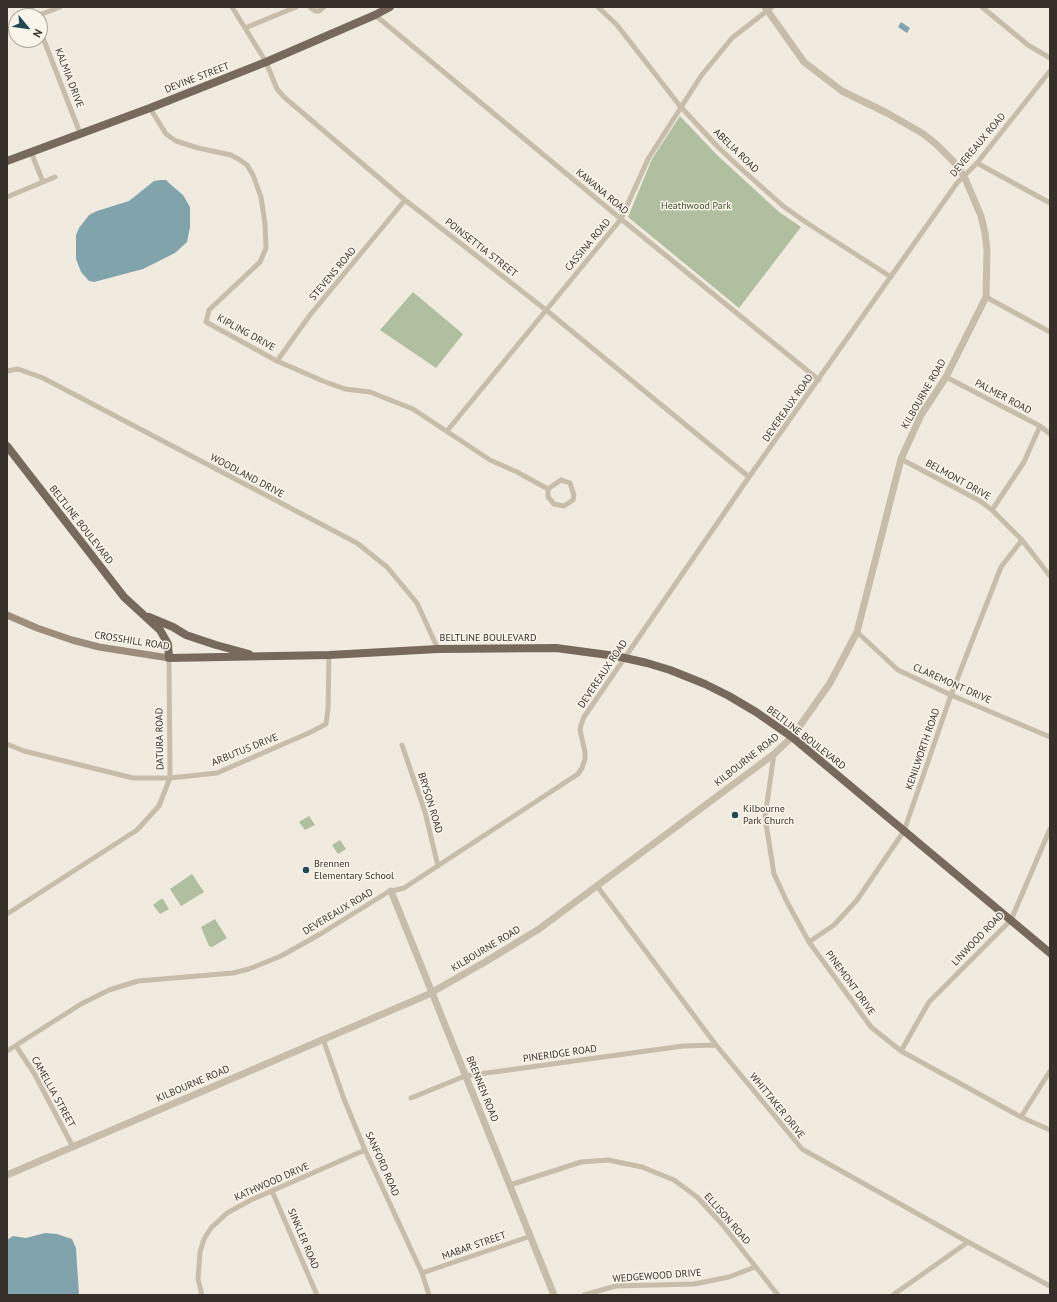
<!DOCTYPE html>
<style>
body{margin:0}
#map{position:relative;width:1057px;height:1302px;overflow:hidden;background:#f1ebdf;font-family:"PT Sans",sans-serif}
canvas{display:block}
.frame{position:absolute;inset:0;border:8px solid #37302a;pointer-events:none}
.north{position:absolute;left:8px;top:8px;width:40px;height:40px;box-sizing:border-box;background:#f9f5eb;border:1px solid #aba69e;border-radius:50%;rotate:119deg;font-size:11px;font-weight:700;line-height:16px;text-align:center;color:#37302a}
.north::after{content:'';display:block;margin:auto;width:14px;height:18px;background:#224a55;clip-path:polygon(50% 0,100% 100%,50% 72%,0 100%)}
</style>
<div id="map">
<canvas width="1057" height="1302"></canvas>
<div class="frame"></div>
<div class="north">N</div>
</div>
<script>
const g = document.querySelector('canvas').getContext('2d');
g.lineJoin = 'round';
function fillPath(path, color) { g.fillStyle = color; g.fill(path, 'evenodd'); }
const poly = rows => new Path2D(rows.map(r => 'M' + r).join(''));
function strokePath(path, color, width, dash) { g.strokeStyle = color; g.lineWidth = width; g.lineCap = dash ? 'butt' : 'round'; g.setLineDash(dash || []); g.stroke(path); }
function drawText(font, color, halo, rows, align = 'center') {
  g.font = font + ' "PT Sans",sans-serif'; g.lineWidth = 3; g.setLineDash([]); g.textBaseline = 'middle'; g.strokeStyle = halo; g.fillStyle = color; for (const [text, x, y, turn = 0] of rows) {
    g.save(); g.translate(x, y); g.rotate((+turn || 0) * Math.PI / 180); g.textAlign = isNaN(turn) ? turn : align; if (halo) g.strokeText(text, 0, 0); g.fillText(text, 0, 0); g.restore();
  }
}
fillPath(poly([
 [680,116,717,155,779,212,801,227,739,308,628,217,652,159],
 [413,292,463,334,436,368,380,330],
 [309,816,315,825,305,830,299,822],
 [340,840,346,849,338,854,332,845],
 [192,874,204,892,181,906,170,889],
 [161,899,163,899,169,909,160,914,153,905],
 [215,919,227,938,212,947,209,946,201,927]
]), '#afbf9f');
fillPath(poly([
 [901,22,910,28,907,33,898,27],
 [161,180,166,180,169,183,183,195,190,207,190,227,187,242,175,253,143,269,94,282,89,281,81,272,76,259,76,235,79,228,89,215,97,211,129,201,154,181],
 [45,1233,57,1234,72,1239,76,1248,79,1295,7,1295,7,1240,13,1236,26,1238]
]), '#80a3ac');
strokePath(poly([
 [31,7,35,16],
 [232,7,266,62,277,89,284,97,405,200,546,310,749,477],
 [310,7,315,11,319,11,324,7],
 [598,7,617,25,680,106,717,146,737,165,783,206,807,223,891,277],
 [982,7,1028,45,1050,58],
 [375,15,621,219,819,380],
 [37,16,60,7],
 [7,28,16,25],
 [245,28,296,7],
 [40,30,80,133],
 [150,108,166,134,176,141,198,148,231,155,240,160,247,165,253,175,261,197,265,224,266,248,260,262,209,310,206,322,277,361,323,381,345,389,370,392,413,409,490,460,517,472,548,489],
 [31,152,43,182],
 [977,163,1050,203],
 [7,197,55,177],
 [986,297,1050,332],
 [277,361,310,315,405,200],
 [7,371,18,369,43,378,357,543,387,567,417,603,438,649],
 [946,377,1040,426,1050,434],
 [447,431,621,219,648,159,701,76,732,38,772,7],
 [901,459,980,501,992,510,1022,540,1050,576],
 [561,480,570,483,574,495,573,500,564,506,554,504,548,497,548,489,561,480],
 [992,510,1024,462,1040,426],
 [857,632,898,670,951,695,1050,737],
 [7,744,24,751,133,778,170,778,217,773,311,732,326,724,328,709,329,655],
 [402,745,425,812,438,866],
 [774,754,765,817,774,874,787,902,809,942,871,1027,901,1051,1021,1117,1050,1130],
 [597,886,716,1045,802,1149,968,1242,1050,1286],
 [7,914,137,830,159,806,170,778,169,658],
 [809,942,834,925,857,900,904,831,951,695,1001,567,1022,540],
 [323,1039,344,1099,365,1150,422,1273,429,1295],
 [16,1046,34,1073,73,1147],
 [7,1051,81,1004,109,990,138,981,233,973,249,969,281,956,322,933,388,892,404,888,578,774,582,768,585,759,585,752,580,730,581,725,584,717,749,477,957,183,977,163,1050,71],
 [901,1051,929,1002,1011,920,1050,829],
 [411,1098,465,1076,683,1046,716,1045],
 [1021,1117,1050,1071],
 [510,1185,581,1162,608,1160,642,1167,674,1180,697,1197,721,1223,778,1295],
 [272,1191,317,1295],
 [422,1273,531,1236],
 [202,1295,198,1279,200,1252,204,1239,211,1228,227,1213,251,1200,365,1150],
 [584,1295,616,1286,694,1284,729,1277,755,1267],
 [893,1295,968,1242]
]), '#c8bdab', 5);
strokePath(poly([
 [391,891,554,1295],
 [7,1175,427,995,485,962,539,929,774,754,792,737,830,683,857,632,901,459,921,415,946,377,986,297,987,250,985,233,981,216,964,176,953,161,936,144,922,133,887,113,842,91,804,62,765,7]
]), '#c8bdab', 7);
strokePath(poly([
 [7,615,37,628,72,640,99,647,169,658]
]), '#9c8d7d', 7);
strokePath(poly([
 [7,161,150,108,266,62,375,15,390,7],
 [7,446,124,597,160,630,168,644,169,658,329,655,438,649,556,648,616,656,647,663,670,670,705,684,729,696,756,712,792,737,1050,953],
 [149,617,173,627,186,635,216,645,249,654]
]), '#776a5c', 8);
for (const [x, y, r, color] of [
 [735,815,4,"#224a55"],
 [306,870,4,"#224a55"]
]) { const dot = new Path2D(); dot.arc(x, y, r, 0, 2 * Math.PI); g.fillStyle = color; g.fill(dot); strokePath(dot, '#f9f5eb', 1.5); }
drawText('10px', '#37302a', '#f9f5eb', [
 ["KALMIA DRIVE",69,78,69],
 ["DEVINE STREET",197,78,-21],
 ["DEVEREAUX ROAD",978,145,-50],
 ["ABELIA ROAD",736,151,44],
 ["KAWANA ROAD",602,192,40],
 ["CASSINA ROAD",588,245,-50],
 ["POINSETTIA STREET",481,248,38],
 ["STEVENS ROAD",333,274,-50],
 ["KIPLING DRIVE",246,333,29],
 ["KILBOURNE ROAD",924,394,-60],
 ["PALMER ROAD",1003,397,28],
 ["DEVEREAUX ROAD",788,408,-55],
 ["WOODLAND DRIVE",247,476,28],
 ["BELMONT DRIVE",958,480,29],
 ["BELTLINE BOULEVARD",81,525,52],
 ["BELTLINE BOULEVARD",488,638],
 ["CROSSHILL ROAD",132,641,9],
 ["DEVEREAUX ROAD",603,674,-56],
 ["CLAREMONT DRIVE",952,684,24],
 ["BELTLINE BOULEVARD",806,738,38],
 ["DATURA ROAD",160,739,-91],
 ["KENILWORTH ROAD",923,749,-71],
 ["ARBUTUS DRIVE",245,750,-22],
 ["KILBOURNE ROAD",747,760,-38],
 ["BRYSON ROAD",430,803,73],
 ["DEVEREAUX ROAD",338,912,-31],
 ["LINWOOD ROAD",978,939,-46],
 ["KILBOURNE ROAD",486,949,-31],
 ["PINEMONT DRIVE",850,983,54],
 ["PINERIDGE ROAD",560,1054,-8],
 ["KILBOURNE ROAD",193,1084,-23],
 ["BRENNEN ROAD",482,1089,68],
 ["CAMELLIA STREET",53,1092,61],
 ["WHITTAKER DRIVE",777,1106,51],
 ["SANFORD ROAD",382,1164,66],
 ["KATHWOOD DRIVE",272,1182,-24],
 ["ELLISON ROAD",727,1219,49],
 ["SINKLER ROAD",303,1239,67],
 ["MABAR STREET",474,1246,-19],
 ["WEDGEWOOD DRIVE",657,1276,-4]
]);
drawText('10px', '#40532f', '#f9f5eb', [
 ["Heathwood Park",696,206]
]);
drawText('10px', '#37302a', '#f9f5eb', [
 ["Kilbourne",743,809],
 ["Park Church",743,821],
 ["Brennen",314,864],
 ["Elementary School",314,876]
], 'left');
</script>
